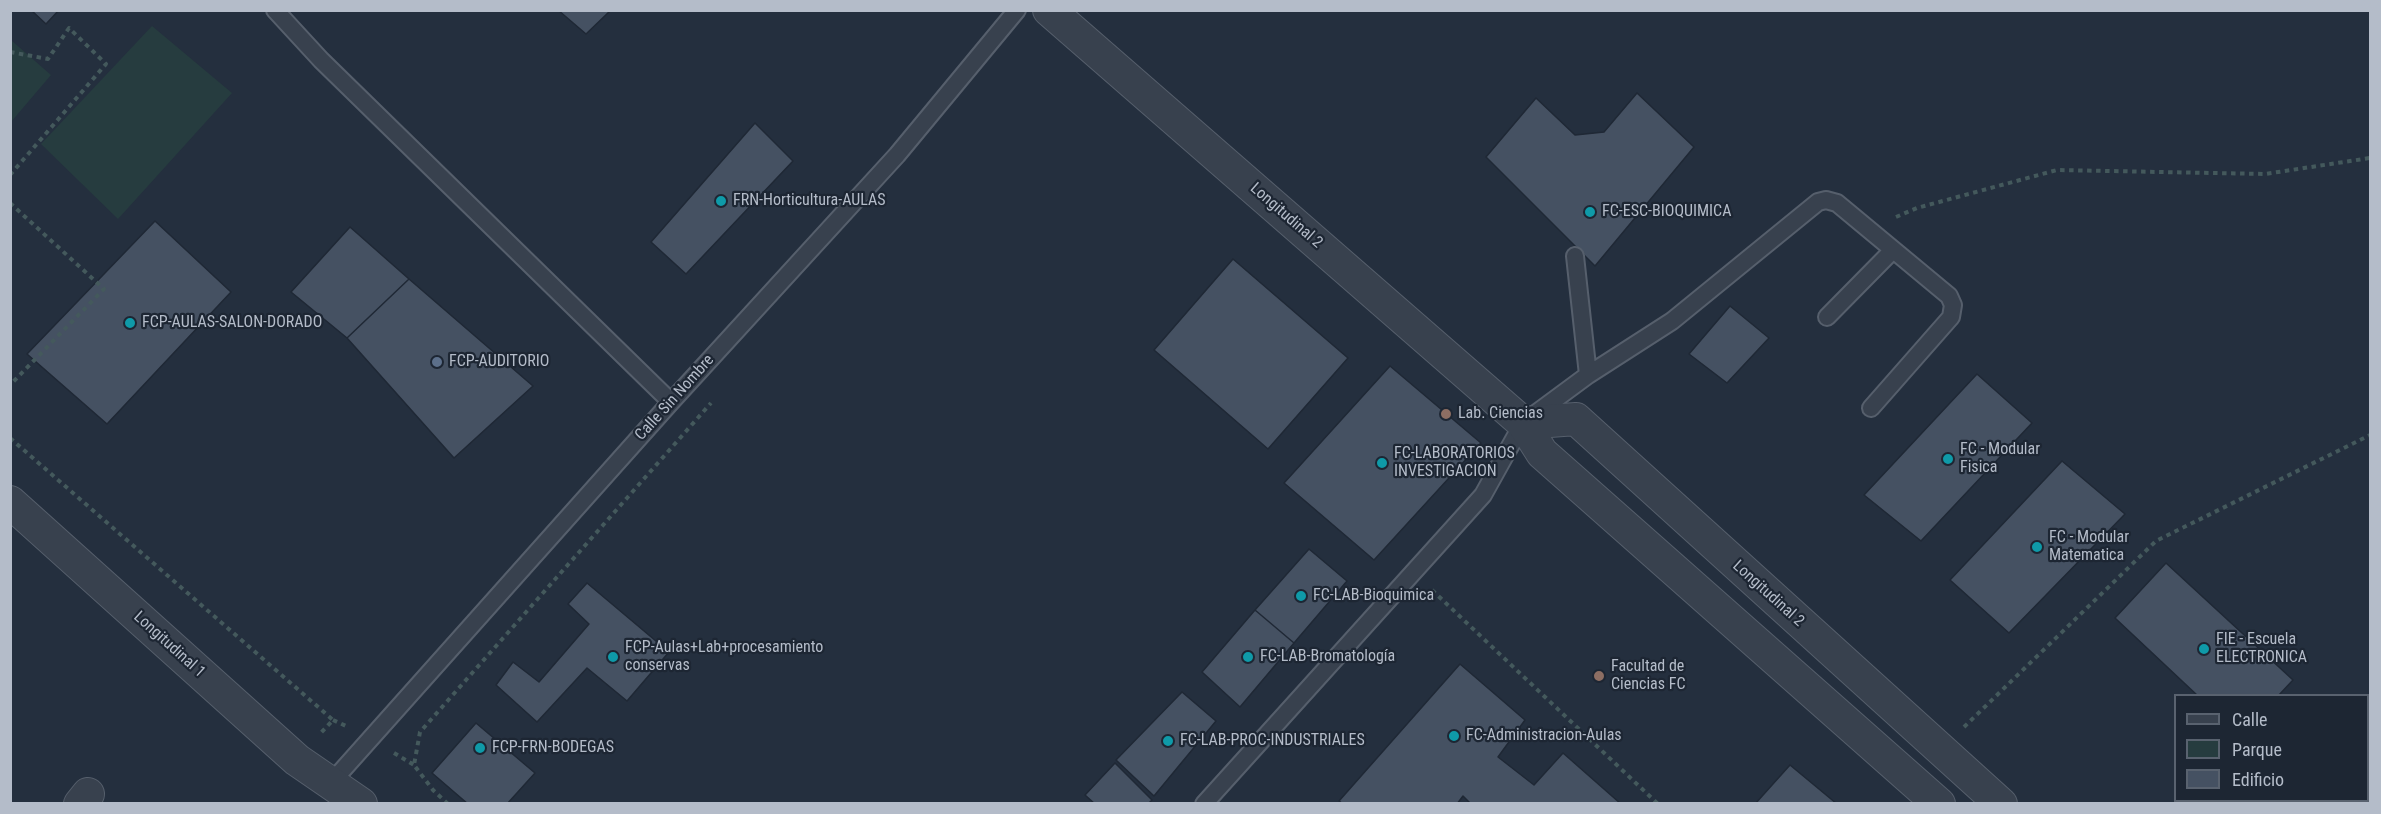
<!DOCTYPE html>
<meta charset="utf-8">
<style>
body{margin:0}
#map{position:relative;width:2381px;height:814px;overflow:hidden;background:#242f3e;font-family:"Roboto Condensed",sans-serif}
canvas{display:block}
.frame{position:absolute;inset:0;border:12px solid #b4bcc9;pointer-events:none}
.legend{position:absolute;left:2174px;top:694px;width:195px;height:108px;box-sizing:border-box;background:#1d2633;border:2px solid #59626f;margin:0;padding:8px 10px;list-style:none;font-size:18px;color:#b4bcc9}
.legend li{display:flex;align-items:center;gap:12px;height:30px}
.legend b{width:30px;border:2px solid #59626f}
</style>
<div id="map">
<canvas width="2381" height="814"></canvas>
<div class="frame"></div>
<ul class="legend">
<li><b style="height:8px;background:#38414e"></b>Calle</li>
<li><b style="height:16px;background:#263c3f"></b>Parque</li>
<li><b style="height:16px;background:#455162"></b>Edificio</li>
</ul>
</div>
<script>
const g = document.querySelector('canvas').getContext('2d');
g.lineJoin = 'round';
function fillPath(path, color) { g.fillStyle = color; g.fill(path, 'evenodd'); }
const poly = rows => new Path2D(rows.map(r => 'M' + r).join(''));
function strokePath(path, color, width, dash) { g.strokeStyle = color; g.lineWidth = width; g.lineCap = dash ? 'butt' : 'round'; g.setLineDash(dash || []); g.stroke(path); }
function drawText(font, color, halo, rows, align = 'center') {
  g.font = font + ' "Roboto Condensed",sans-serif'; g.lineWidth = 4.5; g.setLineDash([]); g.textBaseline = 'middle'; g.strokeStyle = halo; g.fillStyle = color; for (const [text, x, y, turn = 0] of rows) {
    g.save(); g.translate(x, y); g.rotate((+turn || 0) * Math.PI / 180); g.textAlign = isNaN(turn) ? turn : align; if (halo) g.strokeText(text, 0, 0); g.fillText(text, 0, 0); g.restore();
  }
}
fillPath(poly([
 [152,26,232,93,118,219,41,144],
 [11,40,51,75,11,122]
]), '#263c3f');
const building = poly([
 [31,10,59,10,46,24,31,10],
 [558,10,611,10,586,34,558,10],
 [1637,93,1694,147,1595,266,1486,157,1536,98,1575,135,1604,132,1637,93],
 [755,123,793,161,686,274,651,242,755,123],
 [155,221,231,292,107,424,27,354,155,221],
 [350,227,409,279,347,338,291,292,350,227],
 [1233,259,1348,358,1268,449,1154,350,1233,259],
 [409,279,533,386,454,458,347,338,409,279],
 [1730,306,1769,338,1727,383,1689,354,1730,306],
 [1390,366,1481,443,1374,560,1284,483,1390,366],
 [1977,374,2032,423,1921,541,1864,495,1977,374],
 [2062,461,2125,514,2009,633,1950,580,2062,461],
 [1309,549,1347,581,1294,643,1255,610,1309,549],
 [2166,563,2293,680,2278,696,2198,696,2115,618,2166,563],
 [587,583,669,652,627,701,587,668,537,722,496,685,513,662,539,682,589,624,568,604,587,583],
 [1255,610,1294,643,1240,707,1202,672,1255,610],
 [1460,664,1525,720,1498,757,1534,785,1563,753,1621,804,1471,804,1463,796,1457,804,1343,804,1339,801,1460,664],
 [1182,692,1216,721,1154,796,1116,760,1182,692],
 [476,723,535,773,507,804,468,804,432,773,476,723],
 [1115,763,1152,800,1148,804,1095,804,1085,795,1115,763],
 [1790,765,1837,804,1755,804,1790,765],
 [2368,792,2370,795,2370,804,2307,804,2303,800,2368,800,2368,792]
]);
fillPath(building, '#455162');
strokePath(building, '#1f2835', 1.5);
const service = poly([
 [275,10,321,60,671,402],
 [1575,256,1588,375],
 [1827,317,1893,250],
 [330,784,671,402,897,155,1017,10],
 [1204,804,1483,495,1523,423,1588,375,1672,321,1818,202,1826,200,1837,203,1949,296,1953,305,1951,317,1871,408]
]);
const minor = poly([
 [1049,10,1523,423,1542,453,1939,804],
 [1523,423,1576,419,2001,804],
 [10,502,297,760,361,804],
 [80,804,88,794]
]);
strokePath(service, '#565f6c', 20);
strokePath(minor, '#565f6c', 34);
strokePath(poly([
 [10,52,48,59,69,28,106,64,10,175],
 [10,203,104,289,10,385],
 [1896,217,1917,208,2057,170,2265,174,2370,158],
 [10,438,333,720,319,735],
 [1432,590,1658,804],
 [333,720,346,726],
 [1964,727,2156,541,2370,435],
 [394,753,414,765],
 [448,804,433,790,414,765,420,732,711,403]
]), '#44595c', 4, [4.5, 4.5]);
strokePath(service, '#38414e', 16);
strokePath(minor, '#38414e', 32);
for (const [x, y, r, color] of [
 [721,201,6,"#0f9aa8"],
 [1590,212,6,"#0f9aa8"],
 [130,323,6,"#0f9aa8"],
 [437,362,6,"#5c6f8a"],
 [1446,414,6,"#8d6e63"],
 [1948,459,6,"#0f9aa8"],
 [1382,463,6,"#0f9aa8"],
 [2037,547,6,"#0f9aa8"],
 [1301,596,6,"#0f9aa8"],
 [2204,649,6,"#0f9aa8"],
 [613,657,6,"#0f9aa8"],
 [1248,657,6,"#0f9aa8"],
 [1599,676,6,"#8d6e63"],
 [1454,736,6,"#0f9aa8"],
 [1168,741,6,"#0f9aa8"],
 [480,748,6,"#0f9aa8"]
]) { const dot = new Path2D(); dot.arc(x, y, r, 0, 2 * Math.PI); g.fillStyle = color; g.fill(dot); strokePath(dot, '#1d2633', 2); }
drawText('16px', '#b4bcc9', '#1d2633', [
 ["FRN-Horticultura-AULAS",733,201],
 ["FC-ESC-BIOQUIMICA",1602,212],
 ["FCP-AULAS-SALON-DORADO",142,323],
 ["FCP-AUDITORIO",449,362],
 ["Lab. Ciencias",1458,414],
 ["FC - Modular",1960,450],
 ["Fisica",1960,468],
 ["FC-LABORATORIOS",1394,454],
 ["INVESTIGACION",1394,472],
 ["FC - Modular",2049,538],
 ["Matematica",2049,556],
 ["FC-LAB-Bioquimica",1313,596],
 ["FIE - Escuela",2216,640],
 ["ELECTRONICA",2216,658],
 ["FCP-Aulas+Lab+procesamiento",625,648],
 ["conservas",625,666],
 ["FC-LAB-Bromatología",1260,657],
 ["Facultad de",1611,667],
 ["Ciencias FC",1611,685],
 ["FC-Administracion-Aulas",1466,736],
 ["FC-LAB-PROC-INDUSTRIALES",1180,741],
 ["FCP-FRN-BODEGAS",492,748]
], 'left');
drawText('16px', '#b4bcc9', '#1d2633', [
 ["Longitudinal 2",1286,216,41],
 ["Calle Sin Nombre",675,398,-48],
 ["Longitudinal 2",1768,594,42],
 ["Longitudinal 1",169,645,42]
]);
</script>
